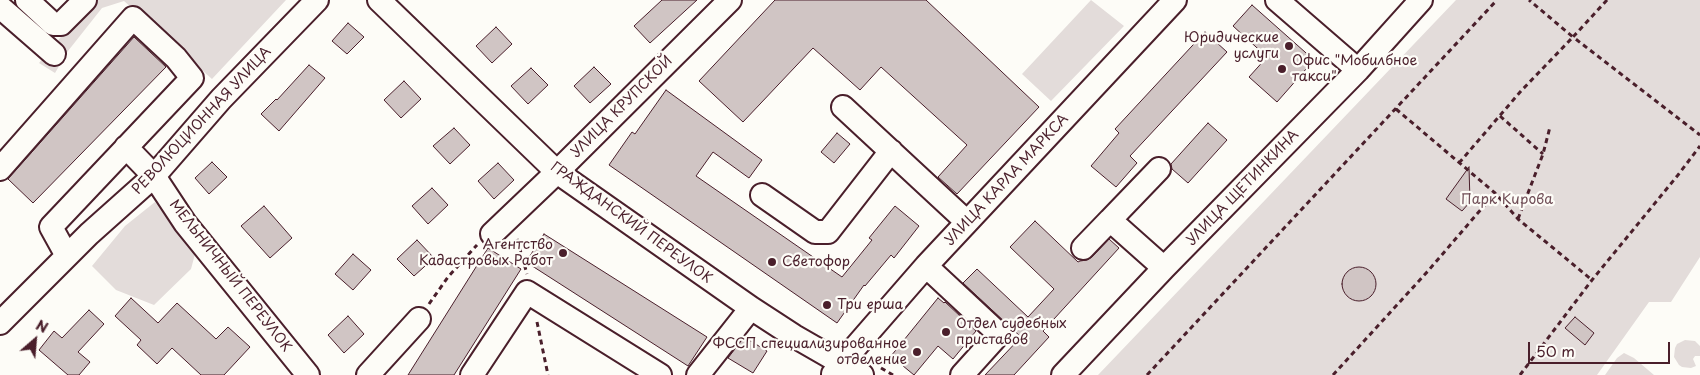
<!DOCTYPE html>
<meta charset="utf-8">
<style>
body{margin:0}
#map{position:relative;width:1700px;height:375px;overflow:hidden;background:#fdfcf7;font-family:"Playpen Sans",sans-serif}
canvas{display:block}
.north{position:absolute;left:10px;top:315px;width:50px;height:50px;-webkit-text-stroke:4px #fdfcf7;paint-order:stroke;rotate:27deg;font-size:14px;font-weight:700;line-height:20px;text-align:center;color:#4a1f2b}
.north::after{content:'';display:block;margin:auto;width:18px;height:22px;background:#4a1f2b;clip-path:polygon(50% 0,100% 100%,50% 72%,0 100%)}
.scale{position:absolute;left:1528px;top:342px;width:142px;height:22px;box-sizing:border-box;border:2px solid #4a1f2b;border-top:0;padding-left:6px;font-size:15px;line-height:18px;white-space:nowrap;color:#4a1f2b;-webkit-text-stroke:4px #fdfcf7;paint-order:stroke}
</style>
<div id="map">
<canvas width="1700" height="375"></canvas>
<div class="north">N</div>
<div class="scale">50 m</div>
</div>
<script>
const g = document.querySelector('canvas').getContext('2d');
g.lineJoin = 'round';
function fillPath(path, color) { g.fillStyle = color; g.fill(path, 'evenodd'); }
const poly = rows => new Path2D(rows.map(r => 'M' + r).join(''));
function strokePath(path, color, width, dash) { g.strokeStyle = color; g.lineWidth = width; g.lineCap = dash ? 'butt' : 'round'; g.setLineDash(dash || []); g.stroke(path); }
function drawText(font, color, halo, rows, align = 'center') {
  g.font = font + ' "Playpen Sans",sans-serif'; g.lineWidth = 4.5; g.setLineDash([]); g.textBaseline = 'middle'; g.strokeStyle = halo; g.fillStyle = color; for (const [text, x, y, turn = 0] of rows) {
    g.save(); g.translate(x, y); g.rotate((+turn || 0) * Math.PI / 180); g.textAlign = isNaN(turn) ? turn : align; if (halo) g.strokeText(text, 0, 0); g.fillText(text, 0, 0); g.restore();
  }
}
fillPath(poly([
 [96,0,286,0,212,79,124,1,102,8,68,51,55,73,39,63,76,19],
 [1091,0,1124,26,1051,101,1022,74],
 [1456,0,1700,0,1700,257,1671,302,1649,302,1597,375,1098,375],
 [155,202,195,254,191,269,154,305,116,290,92,266,125,226],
 [1685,340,1695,341,1700,346,1700,356,1695,356,1693,359,1696,366,1691,368,1682,367,1679,365,1674,357,1675,348,1677,344],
 [1624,353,1634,358,1654,375,1605,375,1617,358]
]), '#e3dcda');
const building = poly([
 [662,0,697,0,650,43,634,26,662,0],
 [775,0,926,0,1039,107,957,194,938,177,967,145,881,67,860,90,813,48,743,122,699,81,775,0],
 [1252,5,1314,60,1277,102,1249,77,1267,57,1233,26,1252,5],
 [348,23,364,37,347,54,332,41,348,23],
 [496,27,512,44,492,63,476,46,496,27],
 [1205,32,1227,52,1130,156,1137,163,1116,187,1091,166,1119,133,1115,129,1205,32],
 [134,37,166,67,33,203,8,179,134,37],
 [309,65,325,78,279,131,261,114,276,99,277,100,309,65],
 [594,67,611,84,590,103,574,86,594,67],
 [531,68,548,85,528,104,511,86,531,68],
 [404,81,421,99,401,118,384,100,404,81],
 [666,90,762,160,749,178,713,152,696,176,842,277,872,240,869,238,895,206,919,226,894,258,891,255,865,286,864,285,837,323,609,165,632,132,635,134,666,90],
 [1208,123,1227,140,1188,183,1172,169,1171,164,1208,123],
 [454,128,470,145,450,164,433,146,454,128],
 [837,133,850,144,834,163,821,152,837,133],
 [212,162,227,177,209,194,195,178,212,162],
 [498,163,514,180,494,199,478,181,498,163],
 [1469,167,1470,202,1462,211,1446,199,1469,167],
 [432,188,448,205,428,224,412,206,432,188],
 [264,206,292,238,270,258,241,226,264,206],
 [1035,221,1078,262,1080,261,1087,260,1092,257,1109,239,1119,248,1043,331,1049,337,1014,375,985,375,1021,337,963,283,977,269,1028,317,1054,289,1010,247,1035,221],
 [544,234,707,337,688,366,526,262,544,234],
 [417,240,434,258,414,276,397,259,417,240],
 [488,248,521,269,454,375,408,375,488,248],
 [353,254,371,270,353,290,335,274,353,254],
 '1342 284a17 17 0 1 1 34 0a17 17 0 1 1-34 0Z',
 [131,298,158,323,177,303,216,339,228,327,250,347,224,375,201,375,172,348,157,364,137,345,141,340,115,316,131,298],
 [938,298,944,303,945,302,976,331,953,359,938,346,914,375,891,356,938,298],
 [89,310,104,324,78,352,90,362,79,375,68,375,39,350,54,331,62,338,89,310],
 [348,316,364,334,344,353,328,335,348,316],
 [1575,317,1594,333,1585,345,1565,328,1575,317],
 [744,337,767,351,753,373,728,358,744,337]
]);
fillPath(building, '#d0c5c4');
strokePath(building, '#4a1f2b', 1);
const minor = poly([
 [27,0,53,24,61,24,85,0],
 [379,0,557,172,751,308,794,336,862,375],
 [1277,0,1358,70],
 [0,7,54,54],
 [843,107,967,222],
 [126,147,154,176,185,223,308,375],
 [0,169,133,18,176,58,192,78,51,227,67,256],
 [762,195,815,232,828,232,891,151],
 [1110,220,1159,169],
 [492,234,557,172,730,0],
 [1083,248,1110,220,1164,268],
 [926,266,999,334,962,375],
 [0,323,89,234,154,176,221,99,317,0],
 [833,374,843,364,852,351,926,266,1175,0],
 [368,375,419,319],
 [472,375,527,292,660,375],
 [698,375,751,308],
 [1063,375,1164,268,1358,70,1421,0]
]);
strokePath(minor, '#4a1f2b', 26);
strokePath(poly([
 [1607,0,1573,37,1700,135],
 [1396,109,1495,193,1518,219,1592,280],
 [1500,116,1543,154],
 [1459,163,1521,91,1573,37,1529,0],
 [1518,219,1543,154,1550,127],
 [517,239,527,274],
 [429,304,448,277,477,245],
 [537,322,548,375],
 [881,368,893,375],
 [1147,375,1497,0],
 [1333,375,1428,271,1495,193],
 [1520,375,1592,280,1678,175,1700,146]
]), '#4a1f2b', 3, [5, 4]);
strokePath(minor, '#fdfcf7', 22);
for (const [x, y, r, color] of [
 [1289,46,5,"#4a1f2b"],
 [1282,69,5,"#4a1f2b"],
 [563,253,5,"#4a1f2b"],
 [772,262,5,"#4a1f2b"],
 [827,305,5,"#4a1f2b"],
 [946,332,5,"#4a1f2b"],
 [917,352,5,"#4a1f2b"]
]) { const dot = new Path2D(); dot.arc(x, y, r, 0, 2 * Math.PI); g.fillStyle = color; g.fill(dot); strokePath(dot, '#fdfcf7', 2); }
drawText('14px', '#4a1f2b', '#fdfcf7', [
 ["Юридические",1279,38,"right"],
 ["услуги",1279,54,"right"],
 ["Офис \"Мобилбное",1292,61],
 ["такси\"",1292,77],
 ["Агентство",553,245,"right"],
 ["Кадастровых Работ",553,261,"right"],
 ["Светофор",782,262],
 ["Три ерша",837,305],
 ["Отдел судебных",956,324],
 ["приставов",956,340],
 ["ФССП специализированное",907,344,"right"],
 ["отделение",907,360,"right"]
], 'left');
drawText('14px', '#4a1f2b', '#fdfcf7', [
 ["УЛИЦА КРУПСКОЙ",622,107,-45],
 ["РЕВОЛЮЦИОННАЯ УЛИЦА",202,121,-47],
 ["УЛИЦА КАРЛА МАРКСА",1007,180,-47],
 ["УЛИЦА ЩЕТИНКИНА",1243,188,-46],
 ["ГРАЖДАНСКИЙ ПЕРЕУЛОК",631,223,36],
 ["МЕЛЬНИЧНЫЙ ПЕРЕУЛОК",230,276,52]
]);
drawText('14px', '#704e57', '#fdfcf7', [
 ["Парк Кирова",1507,200]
]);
</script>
